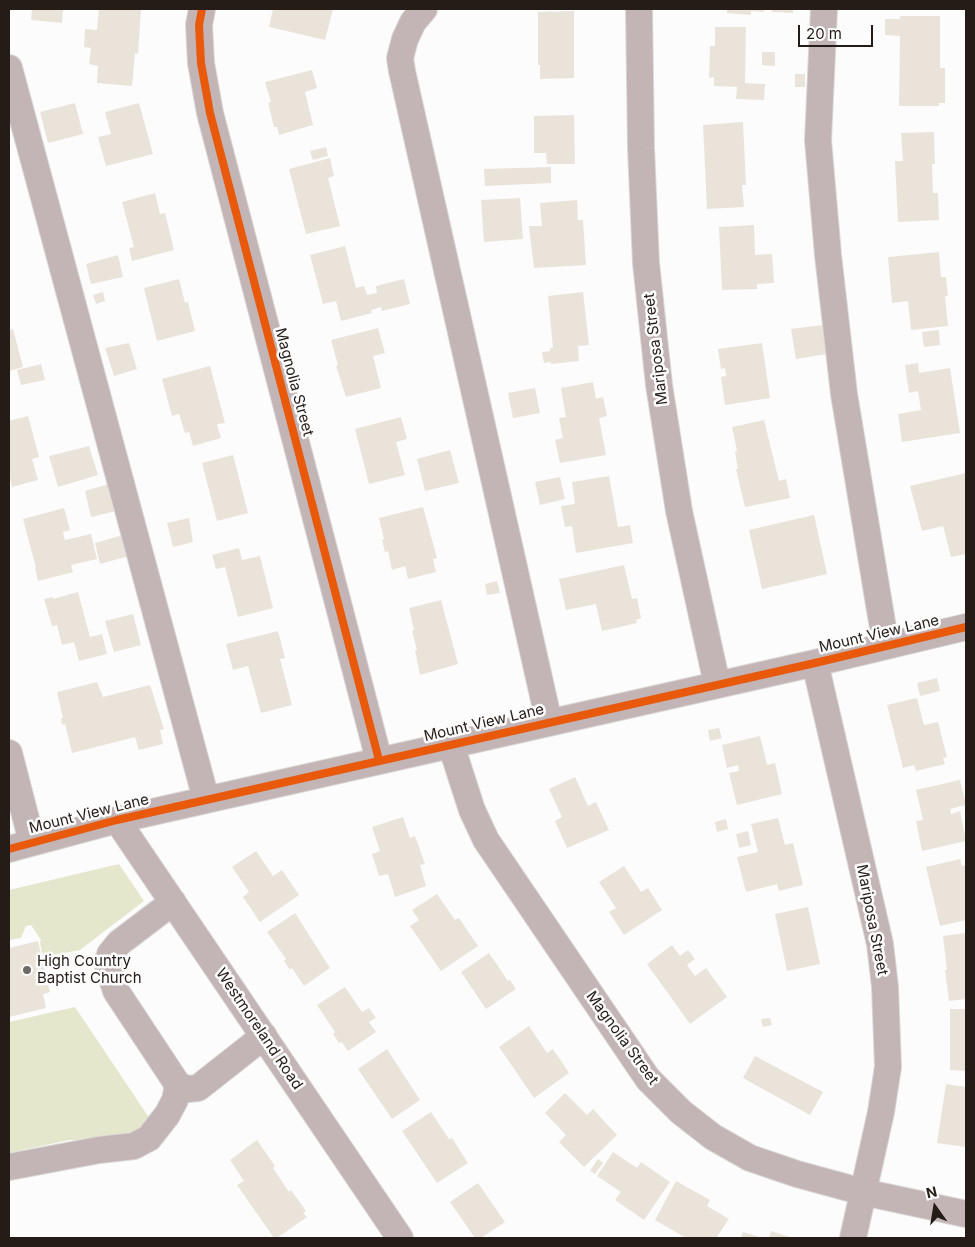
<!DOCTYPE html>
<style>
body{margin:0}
#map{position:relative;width:975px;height:1247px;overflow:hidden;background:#fcfcfc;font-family:Inter,sans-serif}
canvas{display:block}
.frame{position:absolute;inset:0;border:10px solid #251b17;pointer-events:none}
.north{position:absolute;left:910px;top:1182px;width:50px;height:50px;-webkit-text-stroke:4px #fcfcfc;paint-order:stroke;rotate:347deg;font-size:14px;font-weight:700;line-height:20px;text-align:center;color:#251b17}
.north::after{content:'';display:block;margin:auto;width:18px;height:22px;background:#251b17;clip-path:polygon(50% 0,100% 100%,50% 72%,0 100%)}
.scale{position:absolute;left:798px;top:25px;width:75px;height:22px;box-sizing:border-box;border:2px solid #251b17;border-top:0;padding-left:6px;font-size:15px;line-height:18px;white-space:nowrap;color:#251b17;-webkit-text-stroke:4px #fcfcfc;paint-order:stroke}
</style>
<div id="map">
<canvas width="975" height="1247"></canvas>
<div class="frame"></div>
<div class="north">N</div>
<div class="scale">20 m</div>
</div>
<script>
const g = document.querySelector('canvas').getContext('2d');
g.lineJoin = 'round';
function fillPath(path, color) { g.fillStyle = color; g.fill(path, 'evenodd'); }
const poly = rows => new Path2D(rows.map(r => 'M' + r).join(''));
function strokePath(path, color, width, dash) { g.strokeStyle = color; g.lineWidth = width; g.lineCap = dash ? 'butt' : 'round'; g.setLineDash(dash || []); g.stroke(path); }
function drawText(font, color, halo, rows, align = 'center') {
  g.font = font + ' Inter,sans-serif'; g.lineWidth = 5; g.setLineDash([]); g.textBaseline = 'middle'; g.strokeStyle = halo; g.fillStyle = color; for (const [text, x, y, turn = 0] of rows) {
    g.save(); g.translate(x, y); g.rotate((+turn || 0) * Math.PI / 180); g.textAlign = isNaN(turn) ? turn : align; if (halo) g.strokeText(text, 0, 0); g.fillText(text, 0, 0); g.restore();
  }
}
fillPath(poly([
 [119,864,144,901,80,950,43,957,40,943,41,940,31,925,26,926,21,938,9,940,9,890],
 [75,1007,150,1119,135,1135,112,1140,69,1140,9,1153,9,1022]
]), '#e5e7cd');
fillPath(poly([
 [32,9,63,9,62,23,31,20],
 [99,9,141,9,138,54,135,53,132,86,97,83,98,66,89,64,91,48,84,47,85,29,97,30],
 [273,9,333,9,325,40,269,27],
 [727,9,764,9,764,12,751,11,751,15,727,13],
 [772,9,793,9,793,13,772,12],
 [574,11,574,78,540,79,540,65,538,65,538,12],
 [900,16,940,16,940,68,945,68,945,103,939,103,939,106,899,106,900,36,885,35,885,19,900,19],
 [715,27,746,27,745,83,765,84,764,100,736,99,737,87,714,86,714,77,709,78,710,46,715,46],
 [762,52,775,52,775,66,762,65],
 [312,70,317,88,305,92,313,125,279,135,277,127,274,127,268,103,271,102,265,82],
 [795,74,805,74,805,87,795,87],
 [75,103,83,134,48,143,40,112],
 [139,103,153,154,106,166,98,137,111,134,105,112],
 [574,115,575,164,547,164,546,153,534,153,534,116],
 [743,122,746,185,742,185,744,207,707,209,703,125],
 [934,132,935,164,932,164,933,193,938,193,939,220,898,222,895,161,903,161,901,133],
 [326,147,328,156,313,160,310,151],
 [330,158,334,176,328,178,340,226,306,234,289,169],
 [551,167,551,183,485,186,484,169],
 [155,193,160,214,165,213,174,250,132,261,129,248,134,247,122,202],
 [520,198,523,239,484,242,481,200],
 [577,200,578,220,583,220,586,265,534,268,529,226,542,226,540,203],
 [754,225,755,255,772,254,774,283,757,284,757,289,722,290,719,227],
 [345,246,356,288,364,286,367,295,377,293,376,286,404,279,410,304,382,311,381,307,371,310,372,313,341,321,336,301,323,304,310,255],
 [939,252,941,277,946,277,948,296,945,296,948,326,911,330,908,301,892,303,888,257],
 [118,255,123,277,91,284,86,264],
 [179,279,185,303,188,302,195,331,157,341,144,288],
 [103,292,105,301,96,304,93,295],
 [583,292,589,345,578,346,579,361,551,364,551,362,544,363,542,352,550,351,550,348,553,348,548,296],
 [822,325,827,354,796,359,791,329],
 [378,328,385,353,373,356,381,388,346,397,336,366,338,365,331,340],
 [13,329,23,367,9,371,9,330],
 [939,330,940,345,924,347,922,332],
 [129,343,137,369,114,376,105,348],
 [762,343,770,398,725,405,721,377,726,376,725,368,721,369,718,349],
 [918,363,919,373,950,368,960,433,902,442,898,414,921,410,918,391,909,393,905,365],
 [41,364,45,380,21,385,17,370],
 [210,366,225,423,217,424,221,438,193,446,189,432,185,433,179,414,172,416,162,379],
 [593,382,596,399,603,397,607,416,599,418,606,455,560,463,555,440,563,438,559,418,566,417,561,388],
 [535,388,540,413,513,418,508,393],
 [28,416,39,457,32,459,38,480,12,487,9,474,9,421],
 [401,417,407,439,396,442,405,475,369,484,355,429],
 [764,420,779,481,786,479,790,498,745,507,736,469,738,469,735,452,737,451,732,427],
 [89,446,98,475,58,487,49,456],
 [450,450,459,483,425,491,417,459],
 [233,455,248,513,217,521,202,463],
 [966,473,966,554,951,557,943,526,922,531,910,486],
 [609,476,618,527,630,525,633,543,576,553,572,526,565,527,561,506,575,504,572,482],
 [560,477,565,499,540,505,535,482],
 [109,484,116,511,91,517,85,491],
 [423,507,437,558,433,559,436,572,408,579,405,566,392,570,388,551,385,552,382,540,384,539,379,518],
 [64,508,70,530,63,532,65,540,91,534,97,559,71,565,73,572,38,581,35,568,36,568,23,519],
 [814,515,827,574,762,589,749,530],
 [189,518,193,542,173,547,167,523],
 [123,535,129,556,100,564,95,543],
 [239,548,242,560,260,556,273,608,238,617,225,567,216,569,212,555],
 [624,565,632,599,637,598,641,618,636,620,637,623,602,631,596,604,566,610,559,579],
 [497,581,500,593,487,595,485,584],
 [78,592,90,637,102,634,107,654,79,661,74,642,62,645,57,625,52,626,44,599,53,597,53,599],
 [441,600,458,664,420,675,415,650,417,650,412,631,414,630,409,608],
 [133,614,141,645,114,652,105,621],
 [278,631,285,658,280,659,292,705,261,713,248,666,233,670,226,644],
 [937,678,940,691,920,696,917,683],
 [97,682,103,697,150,685,164,729,160,730,163,744,139,750,135,737,72,753,65,724,62,725,61,718,63,718,57,692],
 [917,698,924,725,938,722,947,757,943,758,945,764,916,771,914,765,903,768,887,705],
 [719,728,722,738,710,741,708,730],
 [760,736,767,765,775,763,782,794,737,805,729,773,739,771,738,765,727,768,722,745],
 [575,777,588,806,596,802,609,830,567,848,555,821,562,817,549,789],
 [960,780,966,805,950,809,951,814,960,811,966,841,922,851,916,821,923,820,916,790],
 [403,817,410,838,415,836,425,864,420,865,426,886,395,897,388,874,379,876,372,854,380,851,372,827],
 [778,818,785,845,793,843,803,885,779,891,777,884,746,892,737,857,758,852,751,824],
 [726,819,728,829,717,832,715,822],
 [748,831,751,845,739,848,736,834],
 [256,851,273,876,282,870,299,895,260,922,243,897,249,892,232,867],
 [960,859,962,866,966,865,966,920,940,926,926,867],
 [624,866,641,892,648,888,662,910,624,935,609,912,616,908,599,882],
 [437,894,455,920,459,918,478,946,441,971,410,926,419,920,412,910],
 [808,907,820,964,787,971,775,914],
 [295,913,330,968,304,986,292,968,290,970,284,961,286,959,267,932],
 [966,933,966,999,949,1001,945,970,947,970,943,936],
 [38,941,50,992,43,994,46,1008,9,1017,9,948],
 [672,945,680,956,688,950,695,959,687,965,695,976,706,968,727,997,690,1024,647,964],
 [489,953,508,981,510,980,516,989,486,1009,461,972],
 [345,987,362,1012,369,1008,376,1018,369,1022,376,1032,348,1051,342,1042,339,1043,333,1034,335,1032,317,1005],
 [950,1009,966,1009,966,1071,950,1070],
 [770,1018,772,1025,763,1027,761,1019],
 [529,1026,547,1053,553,1049,569,1073,534,1098,499,1047],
 [387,1049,420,1100,392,1119,358,1069],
 [755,1056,823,1092,810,1115,743,1078],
 [946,1084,966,1087,966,1147,937,1143],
 [565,1093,587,1115,593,1109,617,1135,584,1167,559,1142,566,1135,545,1113],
 [431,1112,449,1139,452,1138,468,1163,437,1183,402,1131],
 [257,1140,275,1166,273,1168,289,1192,291,1190,306,1211,303,1213,307,1217,277,1238,274,1238,237,1185,244,1181,230,1160],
 [613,1152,637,1168,641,1162,670,1182,644,1220,615,1200,621,1192,597,1176],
 [598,1159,603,1163,595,1174,590,1171],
 [676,1181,710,1200,707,1206,729,1219,716,1238,686,1238,655,1220],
 [478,1183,505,1222,481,1238,475,1238,450,1202],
 [771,1231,793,1238,769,1238],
 [743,1232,763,1238,741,1238]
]), '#eae3da');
const minor = poly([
 [202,9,199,25,201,63,210,113,379,760],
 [424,9,413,22,405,39,400,58,402,71,549,722],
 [639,9,641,148,646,263,659,385,679,511,717,684],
 [824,9,818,140,828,255,844,394,886,646],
 [9,68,206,799],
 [815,663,880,944,885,987,888,1067,881,1112,853,1238],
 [451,745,472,810,486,840,648,1079,681,1112,713,1137,750,1158,797,1174,863,1192,966,1214],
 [9,753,32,842],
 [117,820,400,1238],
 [9,849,117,820,815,663,966,627],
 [173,902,119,943,110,954,108,966,116,991,178,1085,188,1089,198,1088,264,1036],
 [9,1167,99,1150,134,1146,149,1138,167,1115,175,1100,178,1085]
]);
strokePath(minor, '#dad8d7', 28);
strokePath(minor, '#c3b4b5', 26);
strokePath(poly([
 [202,9,199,25,201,63,210,113,379,760],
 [9,849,117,820,815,663,966,627]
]), '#e8590c', 8);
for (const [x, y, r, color] of [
 [27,970,5,"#706a67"]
]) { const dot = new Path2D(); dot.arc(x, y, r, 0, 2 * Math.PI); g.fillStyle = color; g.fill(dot); strokePath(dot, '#fcfcfc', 2); }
drawText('15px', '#251b17', '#fcfcfc', [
 ["Mariposa Street",656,349,-97],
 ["Magnolia Street",294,382,75],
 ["Mount View Lane",879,634,-13],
 ["Mount View Lane",484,723,-13],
 ["Mount View Lane",89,814,-14],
 ["Mariposa Street",872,920,79],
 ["Westmoreland Road",259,1029,56],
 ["Magnolia Street",622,1038,54]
]);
drawText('15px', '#251b17', '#fcfcfc', [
 ["High Country",37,961],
 ["Baptist Church",37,978]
], 'left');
</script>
